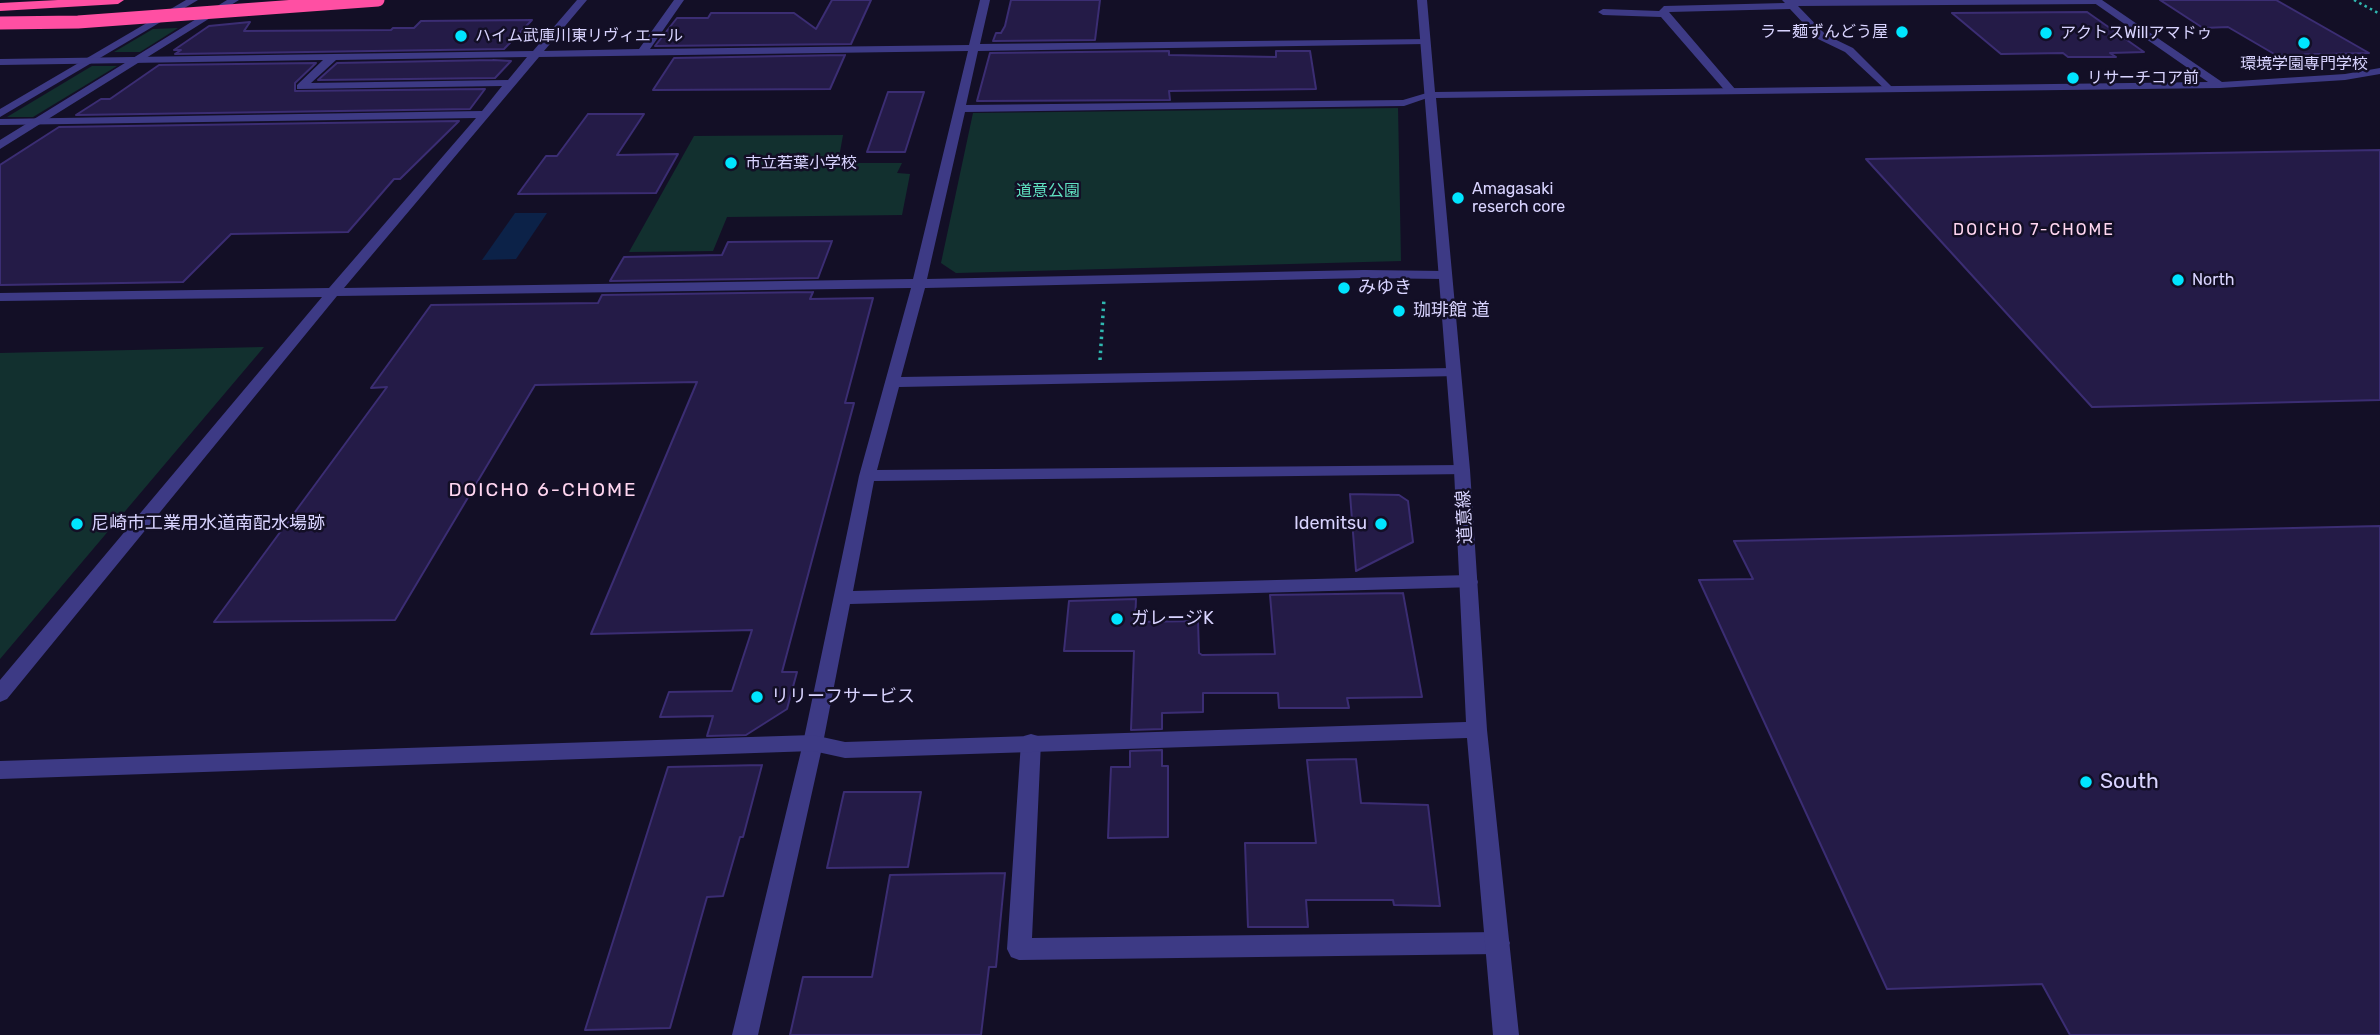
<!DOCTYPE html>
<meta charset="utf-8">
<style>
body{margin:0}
canvas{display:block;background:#130f26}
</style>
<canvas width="2380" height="1035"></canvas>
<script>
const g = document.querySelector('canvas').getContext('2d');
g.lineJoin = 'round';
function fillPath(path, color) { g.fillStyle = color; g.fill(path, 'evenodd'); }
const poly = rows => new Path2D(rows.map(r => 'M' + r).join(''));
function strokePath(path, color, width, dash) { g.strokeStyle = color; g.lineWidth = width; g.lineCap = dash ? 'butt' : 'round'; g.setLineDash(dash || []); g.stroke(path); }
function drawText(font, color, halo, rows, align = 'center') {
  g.font = font + ' Rubik,"Noto Sans JP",sans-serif'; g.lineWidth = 5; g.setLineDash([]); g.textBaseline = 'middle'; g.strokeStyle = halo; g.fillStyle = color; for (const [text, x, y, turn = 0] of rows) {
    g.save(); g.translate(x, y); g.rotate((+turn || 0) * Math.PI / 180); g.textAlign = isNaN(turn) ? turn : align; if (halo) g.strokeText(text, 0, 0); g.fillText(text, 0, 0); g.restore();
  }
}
fillPath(poly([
 [178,28,140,52,114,52,153,29],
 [92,66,117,66,33,117,7,117],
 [1398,108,1401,261,956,273,941,263,973,113],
 [843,135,838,163,902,163,897,173,910,174,902,215,727,217,713,251,629,252,694,136],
 [264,347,0,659,0,353]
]), '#12302f');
fillPath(poly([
 [515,213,547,213,516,259,482,260]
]), '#0c2248');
const building = poly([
 [832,0,871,0,851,44,655,46,677,18,708,18,711,13,794,13,816,29,832,0],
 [1011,0,1100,0,1095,40,993,41,996,33,1001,33,1005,26,1011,0],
 [2160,0,2276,0,2369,53,2276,55,2228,27,2203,28,2160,0],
 [2087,12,2144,52,2110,53,2116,57,2068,57,2063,53,2001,54,1952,13,2087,12],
 [532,20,504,49,175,54,181,50,174,50,209,26,250,22,244,31,391,30,393,28,414,28,421,21,532,20],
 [1169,51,1169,55,1276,57,1276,51,1310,51,1316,89,1169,91,1170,100,977,101,990,53,1169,51],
 [845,55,830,89,653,90,674,58,845,55],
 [493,60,511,61,495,78,318,80,337,63,493,60],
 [316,63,295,83,295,91,485,89,470,109,76,115,101,99,110,99,159,65,316,63],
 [888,92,924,92,905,152,867,152,888,92],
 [588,114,644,114,617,155,678,154,656,193,518,194,546,156,557,156,588,114],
 [459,121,400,179,394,179,348,232,231,234,183,282,0,285,0,165,59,127,459,121],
 [2380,150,2380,400,2092,407,1866,159,2380,150],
 [832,241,818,278,610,281,624,257,722,255,728,242,832,241],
 [813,292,810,299,873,298,845,403,854,403,782,672,797,672,787,709,746,735,707,736,713,716,660,717,669,692,732,691,752,630,591,634,697,382,535,385,395,620,214,622,387,387,371,388,431,305,598,303,602,295,813,292],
 [1350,494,1399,495,1408,501,1413,542,1356,571,1350,494],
 [2380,526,2380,1035,2070,1035,2042,984,1887,989,1699,580,1753,579,1734,541,2380,526],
 [1403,593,1422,697,1347,698,1349,708,1279,708,1278,693,1203,693,1203,712,1162,713,1162,729,1131,730,1134,651,1064,651,1069,601,1136,599,1135,622,1198,621,1199,653,1202,655,1275,654,1270,595,1403,593],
 [1162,750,1162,766,1168,766,1168,837,1108,838,1111,767,1130,767,1130,751,1162,750],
 [1356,759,1361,803,1428,805,1440,906,1394,905,1393,900,1306,900,1308,927,1248,927,1245,843,1316,843,1307,760,1356,759],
 [762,765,743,837,740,837,723,896,707,897,670,1028,585,1030,668,767,762,765],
 [844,792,921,792,908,867,827,868,844,792],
 [1005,873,996,967,989,967,981,1035,790,1035,803,977,872,977,890,875,1005,873]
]);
fillPath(building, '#241b47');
strokePath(building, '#3b2d73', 2);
strokePath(poly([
 [2354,0,2380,14]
]), '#2fb8b0', 2.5, [2.5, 3.5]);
strokePath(poly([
 [1100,360,1104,299]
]), '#2fb8b0', 3.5, [2.5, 4.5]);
fillPath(poly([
 [1782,0,2101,0,2102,1,2097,4,1798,6,1826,35,1853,48,1892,87,1892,91,1888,92,1845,52,1818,39,1790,9,1669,12,1735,89,1735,93,1731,94,1727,93,1661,17,1603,15,1598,12,1603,9,1659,11,1664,6,1785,3,1782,0]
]), '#3d3a85');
fillPath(poly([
 [186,0,198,0,0,117,0,109,186,0]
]), '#3d3a85');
fillPath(poly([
 [577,0,587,0,544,51,639,49,674,0,684,0,650,49,969,45,980,0,990,0,980,44,1430,39,1430,43,1426,44,978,51,966,105,1403,100,1430,92,1436,95,1404,106,965,112,927,279,1364,270,1444,271,1451,275,1444,279,1364,278,925,288,901,377,1453,368,1461,373,1458,376,899,387,877,470,1462,465,1470,470,1468,474,874,481,853,591,1469,575,1476,577,1478,582,1476,587,850,604,823,743,758,1035,732,1035,803,743,859,476,911,288,337,296,7,699,0,702,0,680,322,297,0,301,0,293,329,288,476,118,0,125,0,119,482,111,502,86,297,89,297,85,323,60,0,65,0,59,533,51,577,0],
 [968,51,913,279,344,288,539,57,968,51],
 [527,57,508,80,311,83,336,60,527,57],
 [1031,734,1038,736,1041,742,1032,938,1498,932,1506,935,1510,943,1506,951,1498,954,1019,960,1011,957,1007,949,1021,742,1024,736,1031,734]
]), '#3d3a85');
fillPath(poly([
 [227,0,239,0,0,149,0,140,227,0],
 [1417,0,1427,0,1435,92,2208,82,2090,0,2102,0,2222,82,2345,74,2380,68,2380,74,2345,80,2220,88,1436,98,1470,470,1487,730,1519,1035,1493,1035,1467,738,845,758,813,751,0,779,0,761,813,735,845,742,1466,722,1454,470,1417,0]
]), '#3d3a85');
fillPath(poly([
 [58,0,124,0,118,4,0,11,0,3,58,0]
]), '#ff4fa3');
strokePath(poly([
 [0,23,78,22,378,0]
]), '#ff4fa3', 13);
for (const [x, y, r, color] of [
 [1902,32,7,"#00e5ff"],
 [2046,33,7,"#00e5ff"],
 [461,36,7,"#00e5ff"],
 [2304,43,7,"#00e5ff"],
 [2073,78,7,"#00e5ff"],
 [731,163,7,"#00e5ff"],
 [1458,198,7,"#00e5ff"],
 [2178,280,7,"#00e5ff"],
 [1344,288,7,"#00e5ff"],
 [1399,311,7,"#00e5ff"],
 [77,524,7,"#00e5ff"],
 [1381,524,7,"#00e5ff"],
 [1117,619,7,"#00e5ff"],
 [757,697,7,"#00e5ff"],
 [2086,782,7,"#00e5ff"]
]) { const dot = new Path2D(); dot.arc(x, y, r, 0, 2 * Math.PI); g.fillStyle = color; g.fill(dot); strokePath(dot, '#130f26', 2.5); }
drawText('16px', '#d9d4ff', '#130f26', [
 ["ラー麺ずんどう屋",1888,32,"right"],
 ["アクトスWillアマドゥ",2060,33],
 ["ハイム武庫川東リヴィエール",475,36],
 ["環境学園専門学校",2304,64,"center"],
 ["リサーチコア前",2087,78],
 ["市立若葉小学校",745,163],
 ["Amagasaki",1472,189],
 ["reserch core",1472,207],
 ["North",2192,280]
], 'left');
drawText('16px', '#5fe0c0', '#130f26', [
 ["道意公園",1048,191]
]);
g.letterSpacing = '2px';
drawText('16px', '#ffd6f0', '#130f26', [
 ["DOICHO 7-CHOME",2034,230]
]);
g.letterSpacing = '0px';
drawText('18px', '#d9d4ff', '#130f26', [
 ["みゆき",1358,288],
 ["珈琲館 道",1413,311],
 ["尼崎市工業用水道南配水場跡",91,524],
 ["Idemitsu",1367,524,"right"],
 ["ガレージK",1131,619],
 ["リリーフサービス",771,697]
], 'left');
drawText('18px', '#d9d4ff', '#130f26', [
 ["道意線",1465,517,-93]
]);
g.letterSpacing = '2px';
drawText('19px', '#ffd6f0', '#130f26', [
 ["DOICHO 6-CHOME",543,491]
]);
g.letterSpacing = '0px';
drawText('21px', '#d9d4ff', '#130f26', [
 ["South",2100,782]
], 'left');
</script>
